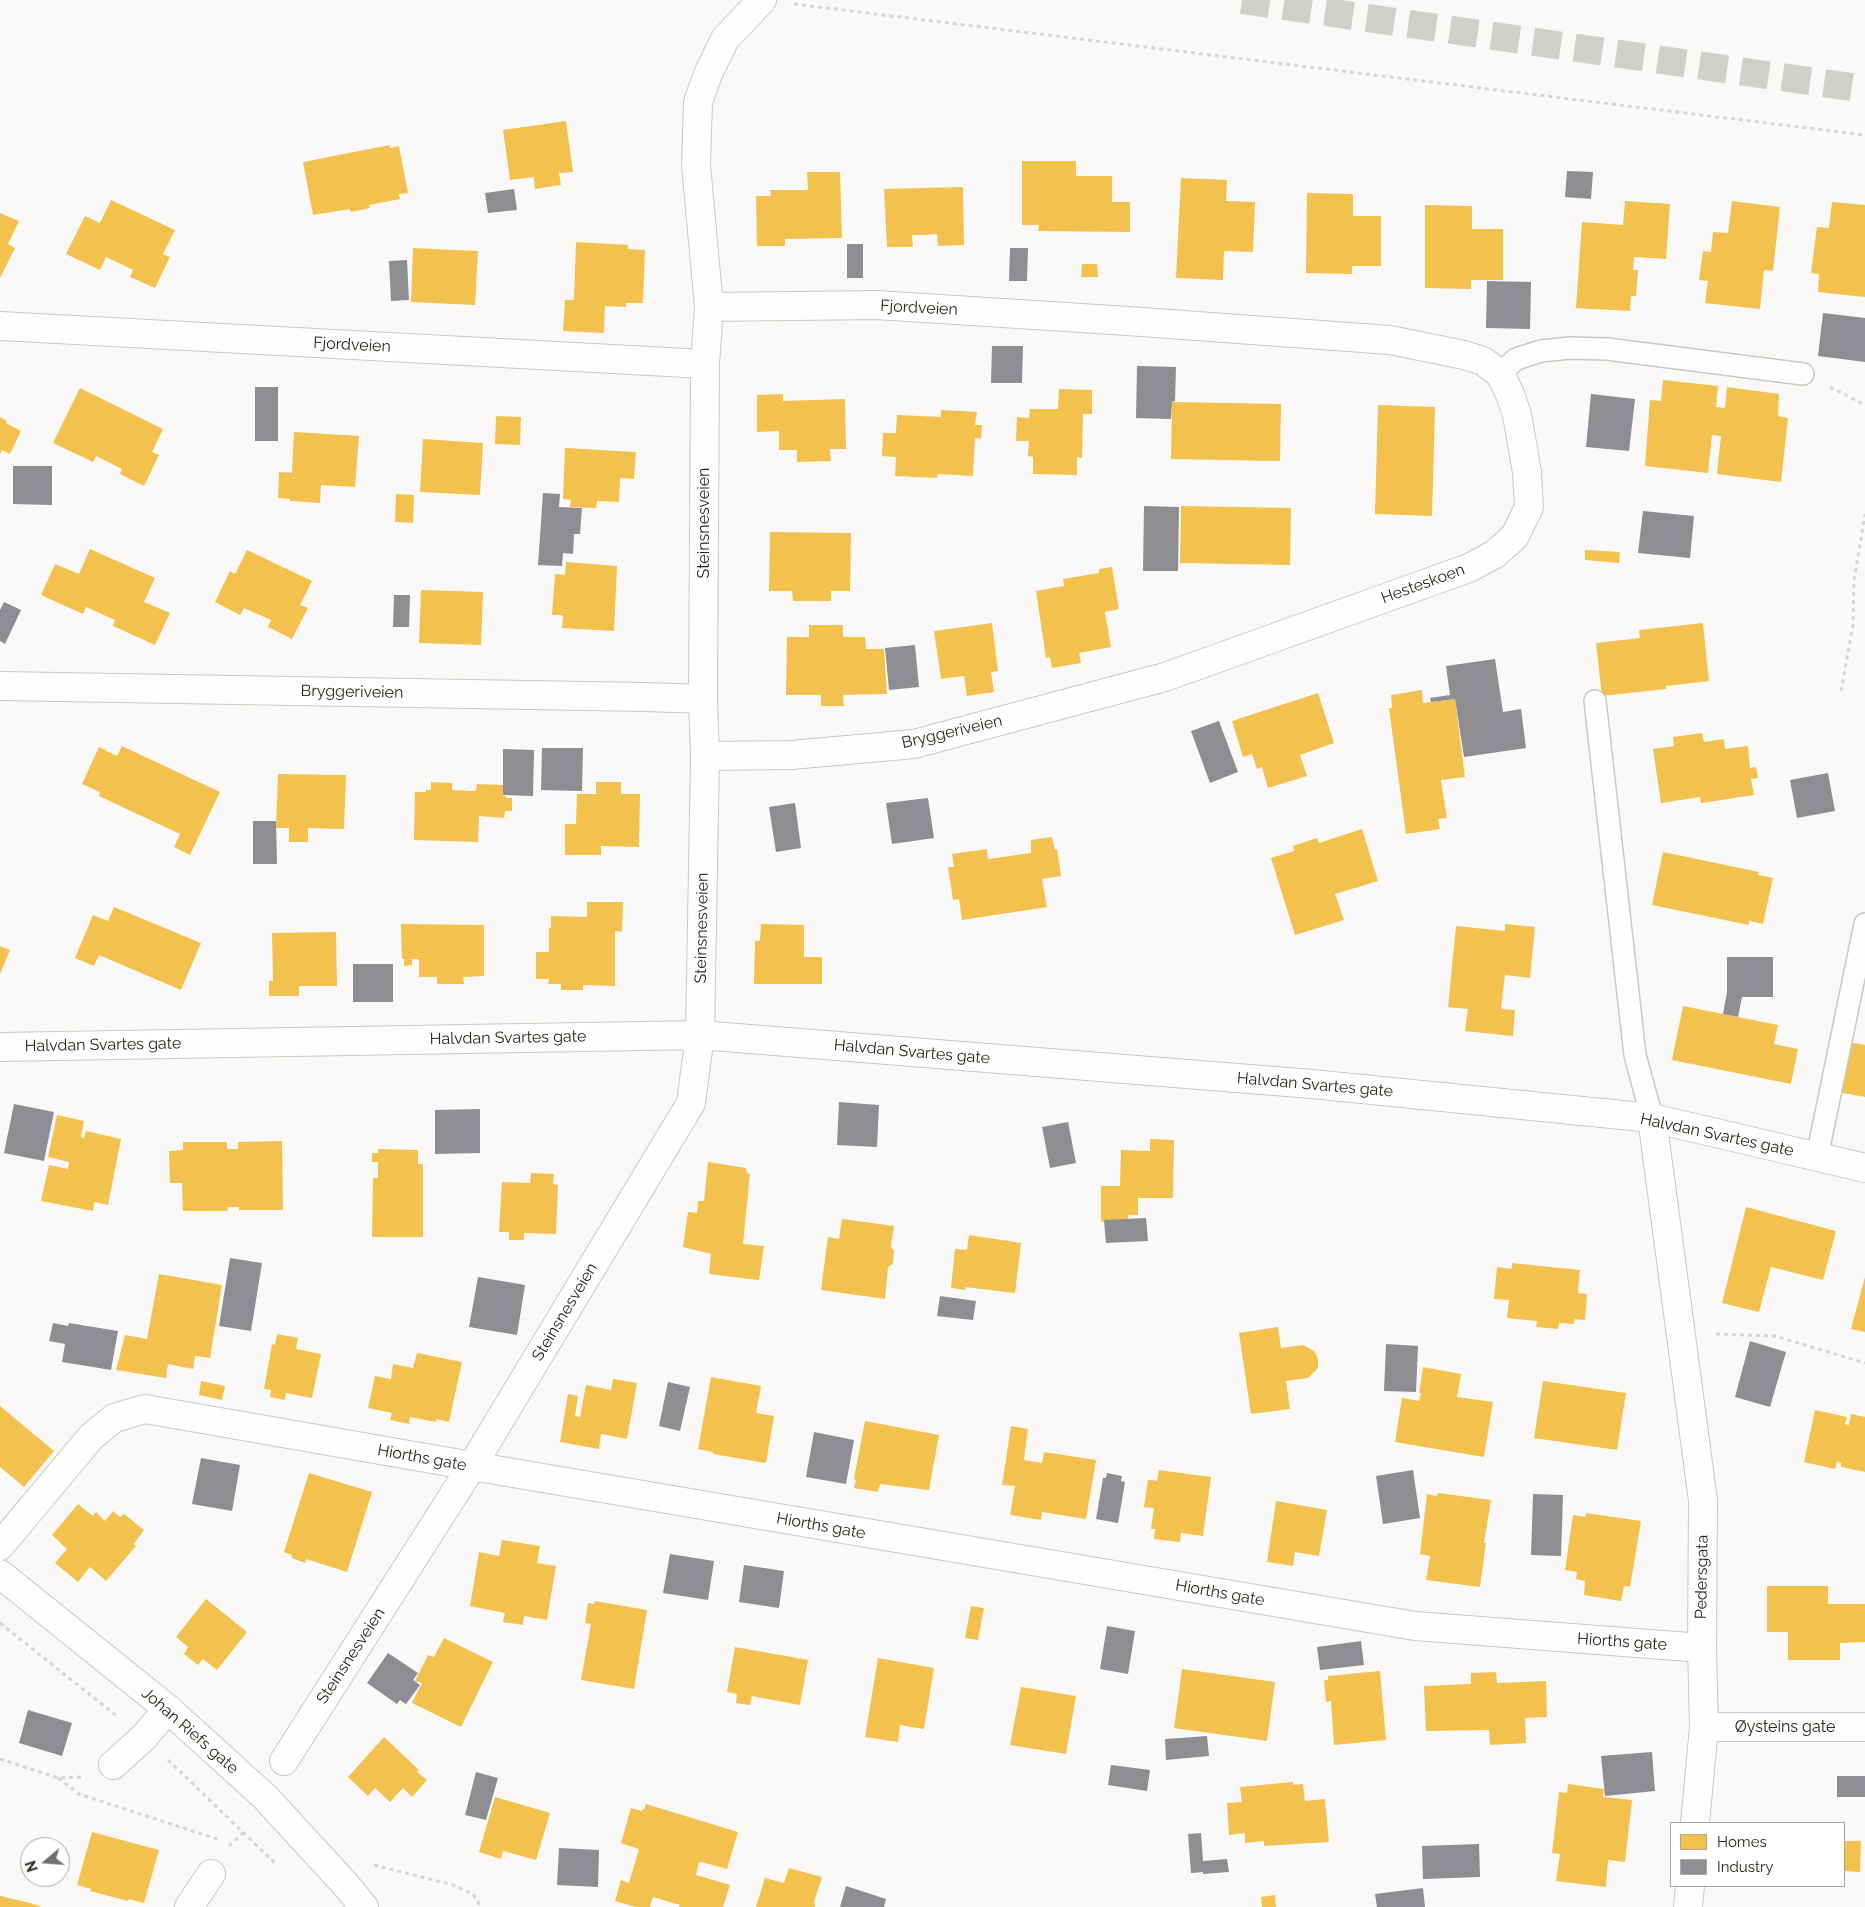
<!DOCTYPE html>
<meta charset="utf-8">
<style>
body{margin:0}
#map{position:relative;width:1865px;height:1907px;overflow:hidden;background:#fbf9f7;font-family:Raleway,sans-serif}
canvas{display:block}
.legend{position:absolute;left:1670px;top:1822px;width:175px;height:65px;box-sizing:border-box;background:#fff;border:1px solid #aaa8a4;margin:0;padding:6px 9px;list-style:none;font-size:15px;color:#2a251b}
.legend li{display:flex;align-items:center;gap:10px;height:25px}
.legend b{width:25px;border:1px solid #aaa8a4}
.north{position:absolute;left:20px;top:1837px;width:50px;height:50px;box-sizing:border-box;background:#fff;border:1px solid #aaa8a4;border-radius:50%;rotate:252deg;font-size:14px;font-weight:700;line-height:20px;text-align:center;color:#2a251b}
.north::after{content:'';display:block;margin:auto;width:18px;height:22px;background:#736f68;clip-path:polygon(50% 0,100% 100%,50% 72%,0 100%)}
</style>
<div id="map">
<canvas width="1865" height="1907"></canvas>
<ul class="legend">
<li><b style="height:14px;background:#f2c14e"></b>Homes</li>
<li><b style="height:14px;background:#8d8d92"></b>Industry</li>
</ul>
<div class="north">N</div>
</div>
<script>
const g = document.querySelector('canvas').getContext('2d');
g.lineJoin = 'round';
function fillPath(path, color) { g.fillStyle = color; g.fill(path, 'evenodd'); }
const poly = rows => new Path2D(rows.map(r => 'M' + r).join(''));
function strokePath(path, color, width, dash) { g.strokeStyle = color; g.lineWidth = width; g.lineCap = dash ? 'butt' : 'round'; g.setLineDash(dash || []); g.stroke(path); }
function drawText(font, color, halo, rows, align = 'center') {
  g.font = font + ' Raleway,sans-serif'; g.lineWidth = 5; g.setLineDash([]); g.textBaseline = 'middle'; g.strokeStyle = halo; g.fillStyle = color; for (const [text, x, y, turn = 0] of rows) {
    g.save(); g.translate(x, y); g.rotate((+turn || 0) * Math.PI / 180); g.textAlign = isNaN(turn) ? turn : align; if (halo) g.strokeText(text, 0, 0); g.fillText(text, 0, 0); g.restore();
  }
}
fillPath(poly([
 [566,121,573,172,559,173,561,185,535,189,534,177,510,180,503,130],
 [390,145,390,148,399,146,408,193,399,194,400,199,369,205,370,208,351,212,350,209,313,215,303,162],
 [1022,161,1076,161,1076,176,1112,176,1112,202,1130,202,1130,232,1038,231,1039,225,1022,225],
 [807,172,840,172,842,238,785,239,785,246,757,246,756,196,771,196,770,190,808,190],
 [1181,178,1227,180,1226,201,1255,202,1253,252,1224,251,1223,280,1176,278],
 [963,187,964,245,938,246,937,234,924,235,912,235,913,247,887,247,884,189],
 [1307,193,1353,194,1353,216,1381,216,1381,266,1352,266,1352,274,1306,273],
 [111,200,175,230,163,254,170,257,155,288,130,277,133,270,106,257,100,270,66,254,85,216,100,223],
 [1625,201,1670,204,1666,259,1634,257,1633,270,1638,270,1636,296,1631,296,1630,311,1576,308,1582,222,1623,225],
 [1732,201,1780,207,1773,271,1764,270,1760,309,1705,303,1708,281,1699,280,1703,251,1711,252,1713,232,1728,233],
 [1832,202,1865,205,1865,297,1818,292,1819,274,1811,273,1817,227,1829,228],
 [1425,205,1472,206,1472,229,1503,229,1503,280,1471,280,1471,289,1425,288],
 [0,213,19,221,8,244,15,248,0,278],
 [576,242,628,245,628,249,645,250,643,303,626,303,626,307,605,306,604,333,563,331,565,300,574,300],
 [413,248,478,251,475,305,411,302],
 [1082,264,1097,264,1098,277,1081,277],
 [1663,380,1718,386,1716,407,1725,408,1727,387,1779,394,1778,416,1788,418,1781,482,1717,474,1721,436,1712,435,1708,473,1645,466,1650,400,1661,401],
 [80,388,163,429,152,452,159,455,144,486,120,474,122,469,96,456,93,462,53,443],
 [1059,389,1092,390,1092,414,1083,414,1082,458,1077,457,1077,475,1033,474,1033,457,1028,456,1029,441,1016,441,1017,417,1029,418,1030,409,1058,409],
 [783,394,783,401,845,399,846,449,830,449,831,461,797,462,797,450,779,450,779,431,757,432,757,395],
 [1172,402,1281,404,1280,461,1171,459],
 [1378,405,1435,407,1432,516,1375,514],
 [941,410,977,412,975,425,982,425,981,439,975,438,973,476,938,474,937,478,895,476,896,457,882,456,883,433,896,433,897,415,941,417],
 [496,416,521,417,520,445,495,444],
 [0,417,7,421,6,423,21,431,10,454,2,450,0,454],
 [294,432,359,436,355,487,321,485,320,503,290,501,290,499,278,498,279,472,292,473],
 [423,439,483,443,480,495,420,492],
 [565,448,636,452,634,479,620,478,619,502,597,501,596,508,570,507,571,500,563,499],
 [396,494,414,495,413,523,395,522],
 [1181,506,1291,508,1290,565,1180,563],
 [770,532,851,533,850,591,831,591,831,601,793,601,792,591,769,591],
 [90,549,155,578,144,602,170,613,155,645,113,626,115,620,86,607,83,614,41,595,55,564,79,574],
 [247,550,312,581,300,605,308,608,292,639,268,627,271,620,244,608,240,615,215,602,230,571,235,574],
 [1585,550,1620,552,1619,563,1585,560],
 [566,562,617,566,614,631,562,628,563,615,552,615,555,574,565,575],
 [1112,567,1119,609,1105,612,1111,647,1079,653,1081,663,1052,668,1050,657,1046,658,1036,591,1064,586,1063,579,1099,573,1099,569],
 [421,590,483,592,481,645,419,643],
 [992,623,998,671,991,672,994,692,967,696,964,676,941,679,934,631],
 [1703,623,1709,681,1666,686,1666,689,1602,696,1596,643,1640,638,1639,630],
 [809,625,843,625,843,637,865,637,866,649,884,649,887,694,843,695,844,706,821,706,821,695,786,695,787,637,809,637],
 [1422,690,1423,703,1455,699,1465,777,1441,780,1447,818,1438,819,1440,829,1406,834,1389,708,1392,708,1391,695],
 [1318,693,1334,743,1300,755,1307,776,1268,788,1262,767,1257,769,1252,754,1243,757,1232,721],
 [1702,733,1704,742,1724,739,1725,749,1748,746,1750,768,1756,767,1758,778,1751,779,1754,795,1701,803,1700,797,1661,803,1653,749,1674,746,1673,737],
 [122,746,220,792,190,855,174,847,180,834,99,796,100,792,82,784,99,747,117,756],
 [278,774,346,775,344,829,308,828,308,842,289,842,289,828,276,828],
 [431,782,452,783,452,790,476,791,477,784,504,785,503,796,506,796,506,798,512,798,512,811,505,811,504,818,479,816,478,842,414,840,415,792,426,792,426,790,431,790],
 [596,782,621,782,621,794,640,794,639,847,601,846,601,855,565,855,565,824,576,824,577,794,596,794],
 [1362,829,1378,881,1335,894,1344,920,1295,935,1271,858,1294,851,1293,846,1317,838,1319,843],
 [1052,837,1055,850,1057,849,1061,876,1042,879,1047,907,962,920,959,899,953,900,948,867,954,867,952,854,987,849,988,859,1031,853,1031,840],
 [1663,852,1759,872,1758,875,1773,878,1763,924,1749,921,1749,925,1652,905],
 [587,902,623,902,622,932,615,931,615,986,583,985,583,990,561,990,561,984,548,984,549,979,536,979,536,952,549,952,549,928,551,928,551,916,587,917],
 [114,907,201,943,181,990,99,955,94,966,75,958,93,915,108,921],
 [401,924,484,925,484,976,463,977,464,984,437,984,437,977,419,977,419,959,412,959,412,965,404,966,404,959,402,959],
 [761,924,804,925,804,957,822,957,822,984,754,984,755,941,760,941],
 [1505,924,1535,927,1530,978,1505,975,1501,1009,1515,1010,1513,1036,1465,1031,1468,1009,1448,1007,1456,926,1505,931],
 [336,932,337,986,299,986,299,996,269,996,269,981,273,981,272,933],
 [0,946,10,950,0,974],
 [1683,1006,1778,1025,1774,1044,1798,1049,1791,1084,1672,1060],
 [1848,1042,1865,1045,1865,1097,1838,1092],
 [57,1115,84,1121,81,1137,84,1138,86,1131,121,1139,108,1205,94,1202,93,1211,41,1201,49,1165,68,1169,69,1162,48,1157],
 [1150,1139,1174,1140,1173,1198,1138,1198,1138,1215,1128,1215,1128,1219,1101,1222,1101,1186,1120,1186,1121,1150,1150,1151],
 [282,1141,283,1210,239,1210,239,1207,228,1207,227,1211,183,1211,182,1183,170,1183,169,1151,183,1150,183,1142,227,1142,227,1149,238,1149,238,1142],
 [378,1149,418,1150,418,1164,423,1164,423,1237,372,1237,373,1178,378,1178,378,1162,372,1162,372,1153,378,1153],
 [708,1162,746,1168,747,1173,750,1174,743,1244,764,1246,759,1280,709,1274,711,1254,683,1247,688,1212,697,1213,698,1201,704,1201],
 [531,1173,554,1174,553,1184,558,1185,556,1234,524,1233,524,1240,509,1240,509,1232,499,1232,502,1182,530,1183],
 [1746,1207,1836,1231,1823,1280,1771,1267,1759,1312,1722,1303],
 [842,1219,894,1226,891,1247,894,1251,893,1264,888,1267,885,1299,821,1290,828,1237,839,1239],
 [969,1235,1021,1243,1015,1293,965,1287,966,1290,951,1288,955,1249,967,1250],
 [1512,1263,1580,1270,1578,1293,1587,1294,1585,1320,1575,1319,1574,1324,1559,1323,1558,1329,1536,1327,1537,1321,1507,1318,1509,1300,1494,1299,1497,1267,1512,1269],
 [159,1274,222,1285,210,1358,195,1356,193,1369,168,1364,166,1378,116,1370,125,1335,147,1339],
 [1865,1277,1865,1332,1851,1329],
 [1278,1327,1281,1348,1303,1345,1309,1348,1315,1352,1318,1359,1318,1368,1308,1378,1286,1381,1290,1409,1251,1414,1239,1333],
 [277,1334,298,1338,296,1349,321,1354,312,1398,286,1393,285,1400,270,1397,271,1390,264,1389,272,1344,275,1345],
 [417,1353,462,1362,449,1422,436,1419,436,1422,410,1417,409,1424,390,1420,392,1413,368,1408,375,1376,391,1379,393,1364,413,1368],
 [1423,1367,1461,1374,1457,1397,1493,1402,1484,1457,1395,1442,1402,1398,1419,1401,1421,1393,1419,1393],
 [711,1377,761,1386,756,1413,774,1416,766,1463,713,1454,713,1452,698,1449],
 [613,1379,637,1383,627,1439,601,1434,599,1449,560,1442,568,1394,578,1396,575,1416,580,1417,586,1385,611,1390],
 [201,1381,225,1386,222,1400,199,1395],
 [1543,1381,1626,1393,1617,1450,1534,1438],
 [0,1406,54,1451,24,1487,0,1467],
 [1815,1410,1847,1417,1845,1424,1849,1425,1851,1414,1865,1417,1865,1472,1841,1467,1841,1463,1837,1462,1835,1469,1804,1462],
 [865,1421,939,1435,929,1490,880,1484,878,1492,854,1488,856,1480,854,1479],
 [1011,1426,1028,1429,1024,1460,1042,1463,1044,1452,1096,1460,1086,1519,1042,1512,1041,1520,1010,1515,1015,1486,1002,1485],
 [1159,1470,1211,1477,1203,1536,1181,1533,1180,1542,1154,1539,1155,1529,1151,1529,1154,1508,1144,1507,1148,1480,1157,1481],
 [309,1473,372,1492,347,1572,306,1559,305,1563,292,1558,292,1555,284,1552],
 [1438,1493,1491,1500,1484,1543,1486,1543,1480,1587,1426,1580,1430,1556,1420,1554,1427,1494,1437,1496],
 [1276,1501,1327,1510,1319,1556,1295,1552,1293,1566,1267,1562],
 [78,1504,93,1516,96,1512,105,1521,113,1511,120,1517,124,1514,144,1530,134,1544,136,1546,106,1581,90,1567,78,1582,55,1563,67,1549,52,1535],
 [1586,1513,1641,1521,1630,1587,1624,1586,1621,1601,1584,1595,1585,1581,1576,1579,1577,1572,1565,1570,1573,1515,1585,1517],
 [502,1540,540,1546,537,1563,556,1566,547,1620,524,1616,523,1625,503,1622,505,1613,470,1606,479,1552,499,1556],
 [1767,1586,1828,1586,1828,1604,1865,1604,1865,1642,1840,1643,1840,1660,1788,1660,1788,1632,1767,1632],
 [206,1599,247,1632,217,1670,203,1659,198,1665,184,1654,188,1647,176,1637],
 [595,1601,647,1610,634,1689,581,1680,591,1624,585,1623,588,1603,594,1604],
 [971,1606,984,1608,978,1640,965,1638],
 [444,1638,493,1662,461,1727,412,1703,422,1683,415,1681,428,1655,434,1657],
 [735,1647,808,1660,800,1705,752,1696,750,1705,736,1703,737,1694,727,1692],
 [878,1658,934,1668,924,1729,900,1725,898,1742,865,1737],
 [1182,1669,1275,1682,1267,1741,1174,1728],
 [1380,1671,1386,1740,1334,1745,1331,1701,1326,1702,1324,1680,1328,1680,1328,1676],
 [1496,1672,1497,1683,1546,1681,1547,1717,1525,1718,1526,1743,1490,1745,1489,1730,1426,1731,1424,1686,1471,1684,1471,1673],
 [1021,1687,1076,1696,1066,1754,1010,1745],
 [384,1737,419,1770,417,1772,427,1780,412,1797,403,1788,390,1802,375,1788,368,1796,348,1777],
 [1293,1782,1293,1785,1303,1784,1305,1801,1325,1799,1329,1842,1264,1846,1264,1841,1245,1843,1245,1833,1229,1835,1227,1803,1241,1802,1242,1803,1240,1787],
 [1568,1784,1604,1789,1603,1797,1632,1800,1625,1862,1608,1860,1606,1887,1556,1881,1560,1854,1552,1853,1559,1792,1567,1793],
 [495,1797,550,1813,536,1860,503,1851,501,1859,479,1852],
 [646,1804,738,1832,727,1869,702,1862,702,1863,699,1862,696,1875,730,1885,723,1907,679,1907,680,1905,653,1897,650,1907,636,1907,615,1901,621,1880,629,1883,639,1849,621,1843,631,1808,642,1811,643,1809,644,1809],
 [92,1832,159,1850,144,1903,129,1899,128,1901,90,1891,91,1889,77,1885],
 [1844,1841,1861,1841,1860,1872,1844,1871],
 [789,1868,822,1877,814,1902,815,1907,756,1907,765,1878,784,1883],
 [1275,1895,1276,1907,1262,1907,1261,1897],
 [0,1896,30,1903,42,1907,0,1907]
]), '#f2c14e');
fillPath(poly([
 [1567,171,1593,172,1591,199,1565,197],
 [514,189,517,210,488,213,485,193],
 [847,244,863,244,863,278,847,278],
 [1010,248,1028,248,1027,281,1009,281],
 [407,260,409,300,391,301,389,261],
 [1487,281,1531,282,1530,329,1486,328],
 [1823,313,1865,318,1865,362,1818,356],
 [992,346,1023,346,1022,383,991,383],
 [1137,366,1176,367,1175,401,1172,402,1171,419,1136,418],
 [255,387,278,387,278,441,255,441],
 [1591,394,1635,399,1629,451,1586,447],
 [13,466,52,466,52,505,13,504],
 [543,493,560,494,559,507,582,508,580,534,574,534,573,554,563,553,562,566,538,565],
 [1144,506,1179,507,1178,571,1143,571],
 [1643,511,1694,516,1690,558,1638,553],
 [394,595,410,595,409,627,393,627],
 [4,602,21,610,5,644,0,641,0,610],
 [915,645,919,687,889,690,885,648],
 [1495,659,1503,712,1521,709,1526,748,1464,757,1455,699,1431,702,1430,698,1450,695,1446,666],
 [1219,721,1238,772,1210,783,1191,731],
 [542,748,583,748,582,791,541,790],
 [503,749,534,750,533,796,503,795],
 [1828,773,1835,811,1797,818,1790,780],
 [928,798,934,838,892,844,886,803],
 [795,803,801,848,776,852,769,807],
 [253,821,276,821,277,864,253,864],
 [1727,957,1773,957,1773,997,1742,997,1738,1017,1723,1014,1727,992],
 [353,964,393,964,393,1002,353,1002],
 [839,1102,879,1105,877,1147,837,1145],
 [14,1104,54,1112,44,1161,4,1153],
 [480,1109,480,1153,435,1154,435,1110],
 [1068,1122,1076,1163,1050,1168,1042,1127],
 [1146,1218,1148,1241,1106,1243,1104,1220],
 [230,1258,262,1263,251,1331,219,1326],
 [478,1277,525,1285,517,1335,469,1327],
 [940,1296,976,1301,973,1320,937,1316],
 [53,1323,68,1326,69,1323,118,1331,111,1370,62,1362,65,1344,49,1341],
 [1750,1341,1786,1352,1770,1407,1735,1397],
 [1386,1344,1418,1346,1416,1392,1384,1391],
 [668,1382,690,1387,680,1431,659,1426],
 [814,1432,854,1440,846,1484,806,1477],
 [201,1458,240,1465,232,1511,192,1504],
 [1413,1470,1420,1518,1383,1524,1376,1476],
 [1107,1473,1122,1476,1121,1481,1125,1482,1118,1523,1096,1519,1103,1478,1106,1478],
 [1533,1494,1563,1495,1561,1556,1531,1555],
 [670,1554,714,1561,708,1600,663,1593],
 [744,1565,784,1571,779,1608,739,1602],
 [1107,1626,1135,1631,1128,1674,1100,1669],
 [1361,1641,1364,1665,1320,1670,1317,1647],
 [388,1653,418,1673,413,1680,420,1685,406,1704,400,1700,397,1704,367,1683],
 [28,1710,72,1723,62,1756,19,1743],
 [1207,1736,1209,1756,1166,1760,1165,1739],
 [1652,1752,1655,1791,1605,1796,1601,1756],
 [1111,1765,1150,1770,1147,1791,1108,1785],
 [476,1772,498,1778,486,1820,465,1815],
 [1837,1776,1865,1776,1865,1797,1837,1797],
 [1201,1833,1203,1861,1227,1859,1229,1872,1203,1874,1203,1872,1191,1873,1188,1834],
 [1479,1844,1480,1877,1423,1879,1422,1846],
 [559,1848,599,1850,598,1887,557,1885],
 [846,1886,886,1899,884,1907,840,1907],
 [1423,1888,1425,1907,1377,1907,1375,1894]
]), '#8d8d92');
strokePath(poly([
 [1242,0,1865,89]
]), '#d1cfcb', 28, [28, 14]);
const lane = poly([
 [1500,374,1516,359,1541,351,1570,348,1607,349,1803,374],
 [1595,701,1635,1055,1652,1118],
 [1817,1157,1865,924]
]);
const street = poly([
 [0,326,705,364],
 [0,686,645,697,703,699],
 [705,756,791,755,914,744,1165,677,1469,568,1495,554,1515,536,1529,507,1527,472,1517,415,1510,394,1500,374,1483,361,1464,355,1390,340,1128,321,877,305,709,307],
 [0,1047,700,1035,1312,1084,1652,1118,1865,1168],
 [1652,1118,1703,1501,1702,1648,1704,1727,1695,1823],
 [0,1546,91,1437,114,1418,145,1409,472,1466,1415,1626,1702,1648],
 [1704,1727,1865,1727],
 [284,1761,472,1466,691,1103,700,1035,705,756,703,699,705,364,709,307,696,165,698,102,708,74,725,39,762,0],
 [113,1765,144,1737,168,1709],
 [189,1907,211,1874],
 [1688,1907,1690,1886]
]);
const secondary = poly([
 [0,1574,168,1709,265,1797,346,1885,364,1907]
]);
strokePath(lane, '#ccc8c3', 24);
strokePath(street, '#ccc8c3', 30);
strokePath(secondary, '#ccc8c3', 30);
strokePath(poly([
 [794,4,1865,135],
 [1830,387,1865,405],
 [1841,691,1853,625,1854,580,1865,514],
 [1716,1334,1775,1336,1865,1363],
 [0,1623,118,1717],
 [0,1759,58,1778,82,1777],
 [168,1760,277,1865],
 [58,1778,79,1794,220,1840],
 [229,1846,244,1832],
 [374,1865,453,1885,473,1894,481,1907]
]), '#d6d5d4', 3, [4, 4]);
strokePath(lane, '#fefefe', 21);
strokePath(street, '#fefefe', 28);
strokePath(secondary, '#fefefe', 28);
drawText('16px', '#2a251b', '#fff', [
 ["Fjordveien",919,308,3],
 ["Fjordveien",352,345,3],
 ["Steinsnesveien",704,523,-90],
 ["Hesteskoen",1423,584,-20],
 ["Bryggeriveien",352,692,1],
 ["Bryggeriveien",952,732,-13],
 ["Steinsnesveien",702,928,-89],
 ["Halvdan Svartes gate",508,1038,-1],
 ["Halvdan Svartes gate",103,1045,-1],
 ["Halvdan Svartes gate",912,1052,5],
 ["Halvdan Svartes gate",1315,1085,5],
 ["Halvdan Svartes gate",1717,1135,12],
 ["Steinsnesveien",565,1312,-59],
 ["Hiorths gate",422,1458,10],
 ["Hiorths gate",821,1526,10],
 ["Pedersgata",1702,1577,-89],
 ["Hiorths gate",1220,1593,10],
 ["Hiorths gate",1622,1642,4],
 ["Steinsnesveien",351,1656,-57],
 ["Øysteins gate",1785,1727],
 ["Johan Riefs gate",190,1731,41]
]);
</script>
